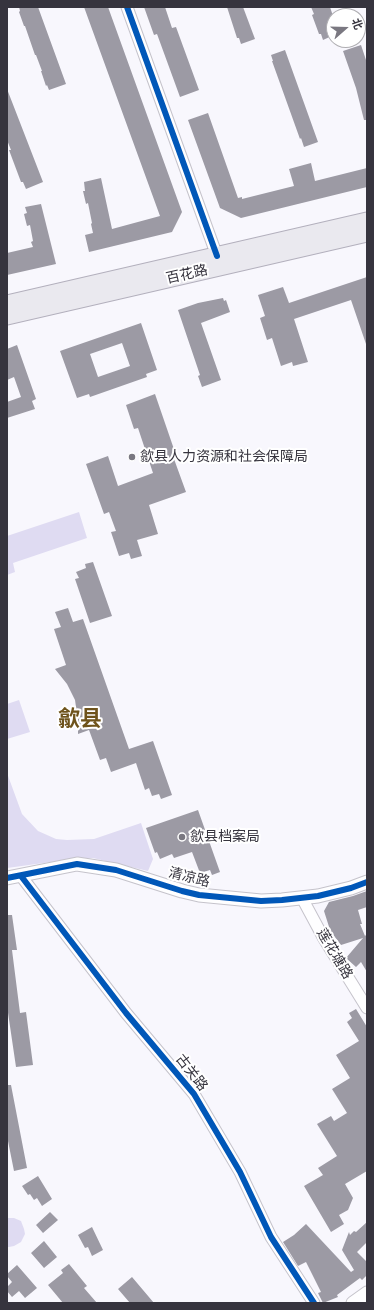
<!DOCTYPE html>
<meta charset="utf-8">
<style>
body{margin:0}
#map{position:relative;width:374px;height:1310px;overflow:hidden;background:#f8f7fd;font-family:"Varela Round","Noto Sans SC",sans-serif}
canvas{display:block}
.frame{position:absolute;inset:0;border:8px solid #36343e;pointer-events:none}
.north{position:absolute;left:326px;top:8px;width:40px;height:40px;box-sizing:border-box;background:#fff;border:1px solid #afaeb2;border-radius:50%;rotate:70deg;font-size:11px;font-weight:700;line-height:16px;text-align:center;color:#36343e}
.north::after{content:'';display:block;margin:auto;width:14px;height:18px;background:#7a7881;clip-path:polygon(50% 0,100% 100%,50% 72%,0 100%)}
</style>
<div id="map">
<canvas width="374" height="1310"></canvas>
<div class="frame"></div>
<div class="north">北</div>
</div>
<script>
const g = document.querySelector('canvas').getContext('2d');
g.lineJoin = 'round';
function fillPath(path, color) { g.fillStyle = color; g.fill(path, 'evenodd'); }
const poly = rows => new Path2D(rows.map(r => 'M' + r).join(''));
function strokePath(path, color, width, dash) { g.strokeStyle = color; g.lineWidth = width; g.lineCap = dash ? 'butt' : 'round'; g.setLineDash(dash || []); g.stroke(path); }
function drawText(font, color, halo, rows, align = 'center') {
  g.font = font + ' "Varela Round","Noto Sans SC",sans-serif'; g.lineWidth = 4; g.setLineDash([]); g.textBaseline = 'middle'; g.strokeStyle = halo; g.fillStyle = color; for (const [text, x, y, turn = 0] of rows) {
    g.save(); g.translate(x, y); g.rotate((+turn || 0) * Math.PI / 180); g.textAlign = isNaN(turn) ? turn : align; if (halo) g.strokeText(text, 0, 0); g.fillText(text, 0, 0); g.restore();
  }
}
fillPath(poly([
 [79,512,87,538,13,563,15,572,7,575,7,536],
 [19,700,30,732,7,739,7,704],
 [7,773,22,814,38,831,56,839,67,840,94,839,141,823,153,859,148,871,93,858,51,862,7,868],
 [7,1218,14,1218,21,1221,24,1229,25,1234,21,1242,14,1246,9,1247,7,1247]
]), '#dfdbf2');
fillPath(poly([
 [19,7,38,7,66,84,49,90,47,85,46,86,41,71,42,71,36,55,35,55,25,26,24,26,19,12,20,11],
 [84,7,108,7,182,212,172,232,89,252,85,235,93,233,91,224,92,223,88,203,86,204,83,191,85,191,84,182,101,178,112,229,160,216],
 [144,7,165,7,172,28,176,27,199,90,180,97,157,34,154,35],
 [227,7,243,7,255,39,241,44,239,38,237,38],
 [311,7,330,7,334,19,334,35,323,40,321,34,319,34,312,15,314,14],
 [361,45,367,63,367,120,364,120,356,88,343,51],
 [285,50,318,142,304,147,301,138,300,139,272,61,273,61,271,55],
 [7,89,43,182,26,189,23,182,21,182,9,150,11,150,7,140],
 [208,113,238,198,242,197,242,199,294,186,289,169,311,163,315,181,367,168,367,187,241,218,220,208,188,120],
 [41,204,56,264,7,275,7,253,33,247,31,242,33,241,30,225,27,226,24,214,27,213,25,207],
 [367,277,367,344,366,344,351,300,294,319,308,362,293,366,292,362,281,366,272,338,267,340,260,318,265,316,258,295,283,287,289,303],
 [223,298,224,301,226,300,230,312,201,323,221,380,202,387,198,376,200,375,178,310,198,303],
 [141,323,157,370,146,374,147,377,90,397,89,394,77,398,60,351],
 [122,343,130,366,98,377,90,354],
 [17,345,36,399,32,401,35,409,7,418,7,402,21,397,14,377,7,380,7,349],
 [155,394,177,458,174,459,186,492,149,505,158,534,137,540,142,556,131,559,129,553,119,556,111,532,116,531,109,512,104,514,86,464,108,456,118,486,153,473,138,428,134,429,126,405],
 [93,562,112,616,90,623,75,579,79,578,76,572,86,568,85,564],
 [68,608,73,622,83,619,129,749,153,741,172,795,161,799,159,794,152,796,149,788,145,790,136,763,111,772,106,758,100,760,89,730,78,734,78,721,75,700,67,684,55,669,66,665,54,629,61,627,55,612],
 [198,810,220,872,212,875,210,870,200,873,192,852,174,858,172,854,160,859,157,852,155,853,146,828],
 [367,891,367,907,358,910,362,924,360,924,365,936,367,934,367,972,361,962,356,967,346,958,363,938,341,945,332,933,331,933,324,911,329,902,353,896],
 [7,915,12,915,17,950,12,950,20,1013,26,1012,33,1065,16,1067,7,1006],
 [356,1009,367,1027,367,1171,345,1184,353,1198,348,1210,339,1215,344,1224,331,1232,304,1186,323,1175,318,1168,337,1156,317,1124,331,1116,334,1121,347,1113,332,1089,350,1078,336,1055,359,1041,347,1022,352,1018,349,1013],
 [7,1085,11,1085,27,1168,14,1171,7,1136],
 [38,1176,52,1199,42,1206,37,1198,34,1200,30,1194,28,1195,22,1186],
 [50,1212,58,1220,43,1233,36,1225],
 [367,1222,367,1242,357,1252,367,1262,367,1275,362,1280,360,1278,337,1295,338,1297,323,1303,318,1293,321,1292,306,1262,298,1266,283,1242,294,1235,306,1224,351,1272,354,1270,342,1250,349,1232,350,1235,354,1231,356,1232],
 [92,1227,103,1250,92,1256,88,1247,85,1248,78,1235],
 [44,1241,57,1257,44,1268,31,1253],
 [69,1264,87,1286,84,1288,97,1303,63,1303,48,1285,63,1273,61,1270],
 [17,1265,37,1288,25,1298,19,1291,12,1297,7,1291,7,1287,12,1282,7,1276,7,1274],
 [132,1277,154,1303,130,1303,118,1289]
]), '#9c9aa4');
const minor = poly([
 [127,7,217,256],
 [21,876,126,1013,194,1094,240,1172,271,1237,314,1303],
 [302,898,323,937,367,1008]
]);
const tertiary = poly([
 [7,878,77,864,116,870,182,891,199,895,261,901,282,900,318,896,351,888,367,882],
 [353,1303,367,1293]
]);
const primary = poly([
 [7,304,367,221],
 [7,316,367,233]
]);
strokePath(minor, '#c5c3cb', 13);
strokePath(tertiary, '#c5c3cb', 15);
strokePath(primary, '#b3b0bd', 19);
strokePath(minor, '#fefeff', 11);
strokePath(tertiary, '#fefeff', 13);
strokePath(primary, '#eae9ef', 17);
strokePath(poly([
 [127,7,217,256],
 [21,876,126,1013,194,1094,240,1172,271,1237,314,1303],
 [7,878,77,864,116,870,182,891,199,895,261,901,282,900,318,896,351,888,367,882]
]), '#0057b8', 6);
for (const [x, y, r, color] of [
 [132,457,4,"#7a7881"],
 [182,837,4,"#7a7881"]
]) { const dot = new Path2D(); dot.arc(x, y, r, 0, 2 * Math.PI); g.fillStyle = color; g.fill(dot); strokePath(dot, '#fff', 1.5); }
drawText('14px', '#36343e', '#fff', [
 ["百花路",187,275,-13],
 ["清凉路",189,878,14],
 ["莲花塘路",334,954,59],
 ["古关路",191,1073,52]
]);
drawText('14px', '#36343e', '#fff', [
 ["歙县人力资源和社会保障局",140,457],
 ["歙县档案局",190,837]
], 'left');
drawText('bold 22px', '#6e531b', '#fff', [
 ["歙县",80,720]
]);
</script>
